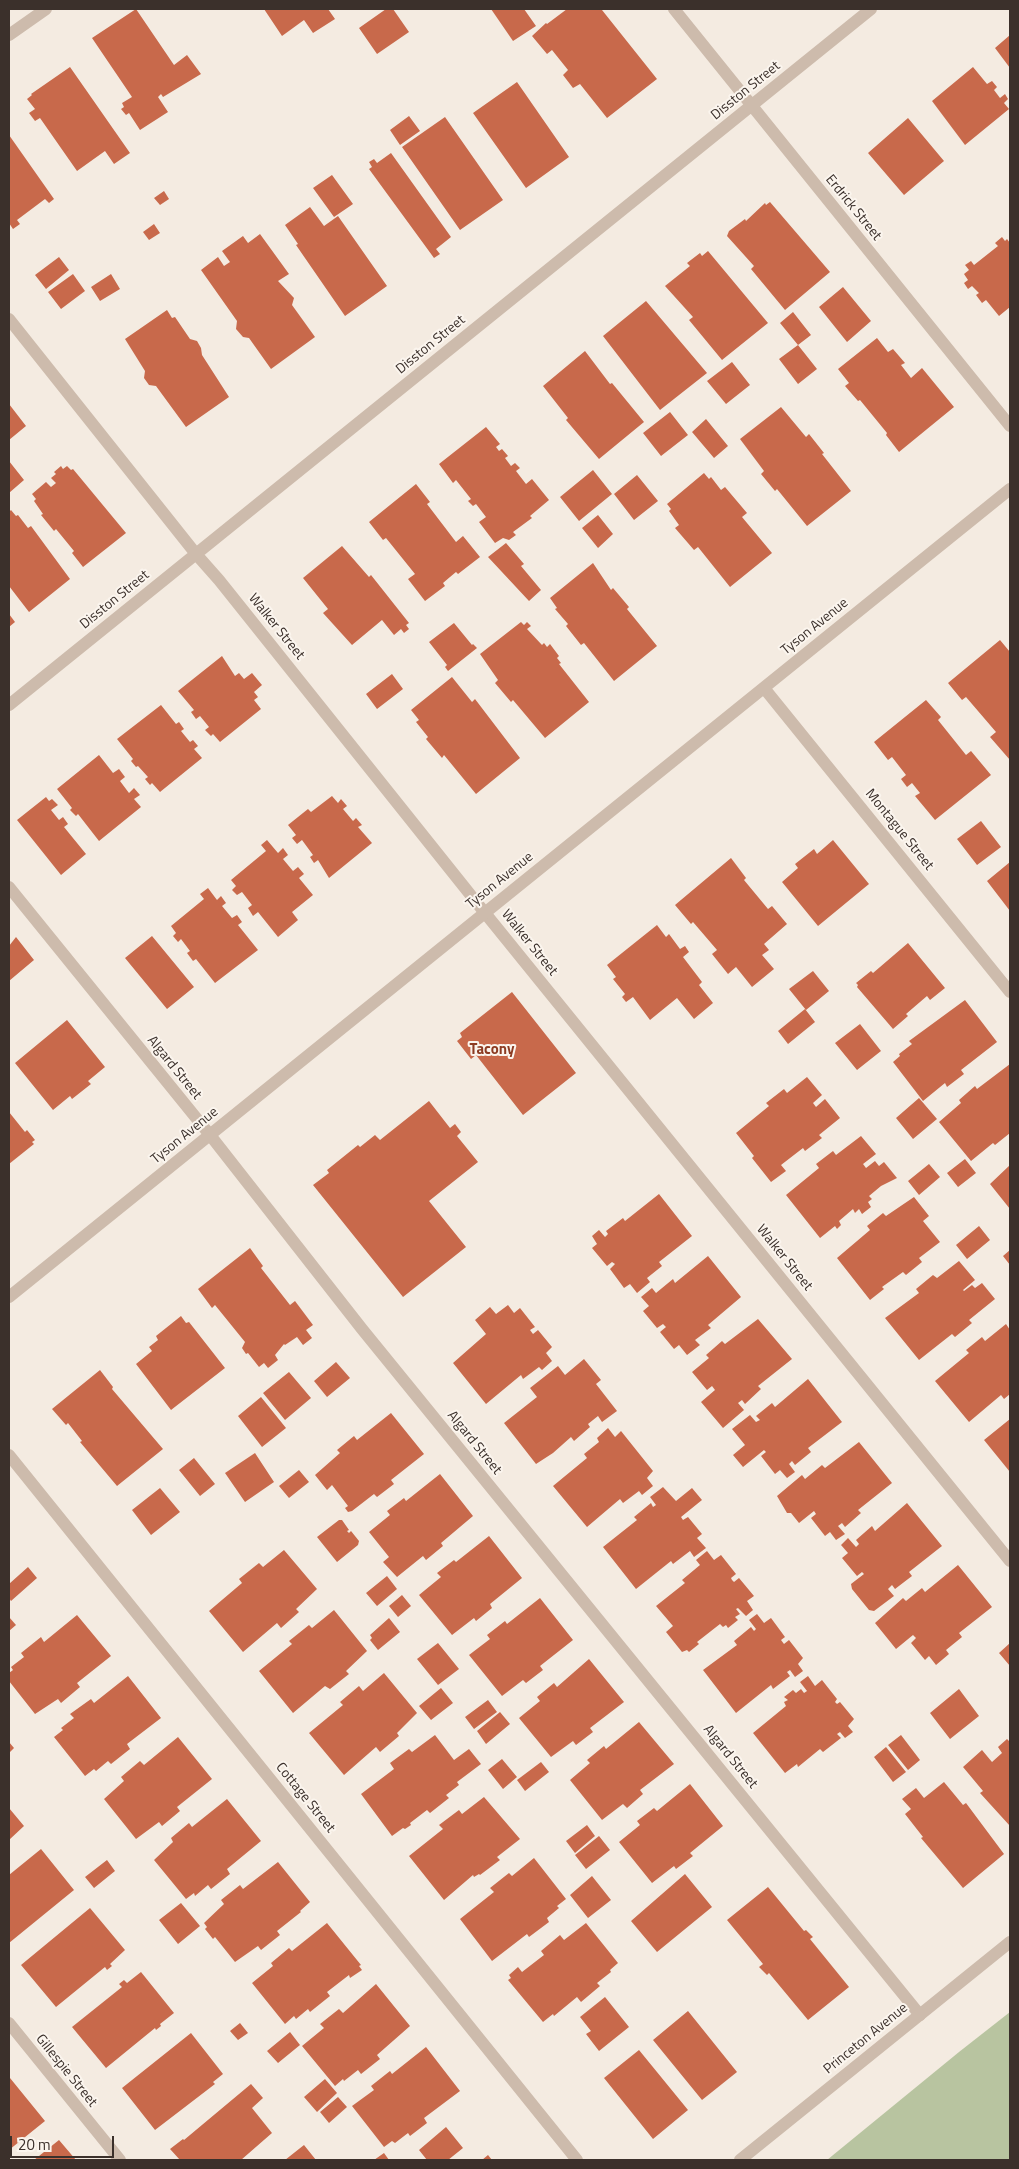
<!DOCTYPE html>
<style>
body{margin:0}
#map{position:relative;width:1019px;height:2169px;overflow:hidden;background:#f4ebe1;font-family:"Titillium Web",sans-serif}
canvas{display:block}
.frame{position:absolute;inset:0;border:10px solid #3b302b;pointer-events:none}
.scale{position:absolute;left:10px;top:2136px;width:104px;height:22px;box-sizing:border-box;border:2px solid #3b302b;border-top:0;padding-left:6px;font-size:15px;line-height:18px;white-space:nowrap;color:#3b302b;-webkit-text-stroke:4px #fbf5ee;paint-order:stroke}
</style>
<div id="map">
<canvas width="1019" height="2169"></canvas>
<div class="frame"></div>
<div class="scale">20 m</div>
</div>
<script>
const g = document.querySelector('canvas').getContext('2d');
g.lineJoin = 'round';
function fillPath(path, color) { g.fillStyle = color; g.fill(path, 'evenodd'); }
const poly = rows => new Path2D(rows.map(r => 'M' + r).join(''));
function strokePath(path, color, width, dash) { g.strokeStyle = color; g.lineWidth = width; g.lineCap = dash ? 'butt' : 'round'; g.setLineDash(dash || []); g.stroke(path); }
function drawText(font, color, halo, rows, align = 'center') {
  g.font = font + ' "Titillium Web",sans-serif'; g.lineWidth = 4; g.setLineDash([]); g.textBaseline = 'middle'; g.strokeStyle = halo; g.fillStyle = color; for (const [text, x, y, turn = 0] of rows) {
    g.save(); g.translate(x, y); g.rotate((+turn || 0) * Math.PI / 180); g.textAlign = isNaN(turn) ? turn : align; if (halo) g.strokeText(text, 0, 0); g.fillText(text, 0, 0); g.restore();
  }
}
fillPath(poly([
 [1010,2012,1010,2160,827,2160,959,2052]
]), '#b8c4a0');
fillPath(poly([
 [136,9,174,65,187,55,201,74,163,97,161,94,158,97,168,112,140,130,129,113,126,115,121,109,124,107,122,103,132,97,92,38],
 [264,9,328,9,335,19,313,33,304,20,282,36],
 [386,9,393,9,409,32,377,54,359,28],
 [491,9,524,9,536,26,513,41],
 [567,9,603,9,602,10,657,79,607,118,580,84,573,88,563,75,568,70,552,50,547,54,532,36,546,23,547,24],
 [1010,35,1010,68,995,48],
 [70,67,130,153,114,164,105,151,77,171,40,118,35,121,29,113,35,109,27,99,32,95,31,94],
 [973,67,987,84,992,81,997,87,994,90,1000,98,1005,94,1008,99,1004,103,1009,109,965,145,932,101],
 [517,82,569,157,526,188,473,113],
 [409,116,420,131,400,145,390,130],
 [445,117,503,200,460,230,402,147],
 [908,118,944,161,904,195,868,153],
 [9,135,54,199,49,203,45,199,17,220,20,224,13,229,9,223],
 [391,153,451,237,436,249,440,254,434,258,369,169,372,167,369,162,374,159,377,163],
 [332,175,353,204,334,217,313,188],
 [164,191,169,199,160,205,154,198],
 [770,202,830,272,785,310,751,269,754,266,727,236,729,231,745,219,746,221,765,203,766,205],
 [310,207,324,226,338,216,387,286,345,316,296,245,298,244,285,225],
 [154,224,160,233,149,240,143,232],
 [260,234,289,274,278,281,294,298,292,305,315,337,271,369,249,338,243,337,236,329,237,321,201,270,218,257,224,266,230,262,222,251,243,236,248,243],
 [1002,237,1005,241,1007,239,1010,243,1010,307,999,316,986,300,982,303,976,295,979,293,972,286,968,289,964,283,968,280,964,274,969,270,965,265,971,261,974,265,998,246,995,243],
 [708,251,768,323,722,360,689,320,693,317,665,286,690,266,687,263,700,253,702,256],
 [59,257,69,270,46,289,35,275],
 [73,274,85,291,61,309,48,292],
 [111,274,120,289,100,301,91,287],
 [843,287,871,321,847,342,819,307],
 [646,301,707,373,660,410,603,336],
 [167,310,172,318,175,317,190,339,197,341,201,348,202,355,229,397,186,427,156,386,149,385,144,378,145,371,125,339],
 [793,312,811,335,798,345,780,323],
 [877,338,888,352,893,349,905,363,901,365,911,378,922,368,954,407,899,452,886,435,887,433,860,400,858,401,845,386,849,383,838,369],
 [798,345,817,369,798,384,779,359],
 [585,351,610,384,612,383,644,422,599,459,566,420,568,418,543,386],
 [732,362,750,385,726,404,707,381],
 [9,404,26,426,9,440],
 [781,407,806,437,809,434,824,453,822,454,851,491,807,526,777,489,775,491,761,474,764,471,740,439],
 [670,412,688,435,661,456,643,433],
 [706,419,728,446,714,458,692,432],
 [486,427,500,444,496,447,499,451,502,449,508,456,505,458,511,466,515,463,520,468,516,471,526,484,532,479,549,500,530,516,532,518,513,532,516,535,509,540,503,538,495,543,479,522,486,517,476,504,473,506,468,501,471,499,456,480,453,483,439,464],
 [9,461,24,480,9,493],
 [61,466,63,469,67,466,71,470,73,469,126,533,83,567,72,553,74,551,56,529,54,531,41,515,43,514,34,501,36,499,32,494,46,482,51,487,56,483,51,478,56,474,54,472],
 [593,470,612,494,579,521,560,497],
 [704,473,709,479,711,477,721,490,725,487,747,513,742,517,772,553,730,587,698,547,694,550,675,528,679,525,669,511,671,509,667,504],
 [637,475,658,501,634,520,614,494],
 [416,484,430,502,427,504,456,542,463,536,480,557,458,574,456,572,450,577,443,583,445,586,425,601,408,579,415,574,386,538,383,540,369,522],
 [11,510,16,516,18,515,28,528,31,526,70,579,29,612,9,586,9,512],
 [598,515,613,534,598,548,582,528],
 [506,543,524,564,521,566,541,590,529,601,488,557],
 [342,546,369,577,371,575,409,623,406,625,409,629,404,633,401,629,394,635,382,620,352,645,323,613,328,609,303,578],
 [593,563,611,590,613,588,629,607,627,609,657,646,614,681,584,643,581,645,566,626,568,624,555,609,557,608,550,598],
 [9,614,15,622,9,627],
 [521,622,524,625,527,622,531,626,527,629,542,645,544,643,547,647,550,644,559,656,557,658,561,663,559,664,589,702,545,738,513,700,511,702,495,683,498,680,480,654],
 [454,623,472,645,473,644,477,648,448,671,445,667,447,665,429,642],
 [1000,640,1010,652,1010,760,990,737,996,732,966,697,962,700,948,683],
 [222,656,235,676,239,673,244,679,252,673,262,685,254,692,258,697,254,700,261,709,220,742,213,734,211,736,205,730,209,727,200,716,196,719,191,712,194,710,178,691],
 [392,674,403,689,377,709,366,694],
 [452,677,472,702,475,699,520,758,476,794,444,755,442,758,426,739,428,737,416,722,419,720,411,710],
 [926,700,941,717,938,720,966,755,971,751,991,775,935,820,915,796,920,793,912,783,907,787,901,779,906,775,892,757,888,760,874,742],
 [161,705,176,724,179,722,184,729,181,731,190,742,193,740,198,746,194,749,202,758,160,792,152,783,150,785,145,779,148,777,138,766,136,767,131,761,133,759,117,739],
 [99,755,113,773,119,769,125,777,120,781,129,793,134,788,140,795,134,799,141,807,99,841,78,814,76,816,70,810,72,808,57,789],
 [332,796,338,803,341,799,347,806,343,809,353,821,356,818,362,825,358,827,372,843,329,878,318,860,314,863,310,857,313,855,302,840,297,844,292,838,296,835,288,825,308,809,311,812],
 [46,797,49,801,52,799,58,805,51,810,59,820,63,817,68,824,64,827,86,854,61,875,17,820],
 [981,821,1001,847,977,865,957,839],
 [267,840,278,853,283,848,288,855,283,859,293,871,298,867,304,874,299,878,313,895,292,912,298,920,278,937,258,912,253,916,248,908,252,905,242,892,237,895,232,890,236,886,231,880,266,851,261,845],
 [833,840,869,884,818,926,782,882,798,868,795,864,814,849,817,854],
 [731,858,746,878,744,880,768,909,772,906,787,924,764,944,769,950,762,955,774,969,752,987,736,967,728,974,712,954,717,950,693,922,691,924,675,905],
 [1010,862,1010,911,987,881],
 [208,888,217,900,221,896,226,903,222,906,232,918,237,915,242,922,238,925,258,950,215,983,196,959,193,961,187,953,190,951,181,939,178,942,173,936,176,933,171,926,204,899,200,894],
 [657,925,666,937,669,934,680,949,685,946,689,952,683,957,702,982,699,985,713,1003,694,1019,677,998,650,1020,633,997,626,1002,622,997,625,994,613,979,616,977,607,965],
 [152,936,194,987,167,1009,125,958],
 [16,937,34,960,9,981,9,946],
 [908,943,945,988,930,1000,927,996,906,1014,908,1016,893,1029,857,987,858,985,856,983,871,971,873,973],
 [813,971,829,991,806,1010,789,989],
 [512,992,576,1073,523,1115,476,1055,471,1059,457,1041,462,1037,460,1033],
 [965,1000,997,1042,961,1070,964,1074,947,1087,945,1083,923,1101,893,1062,900,1056,899,1054,912,1044,909,1041],
 [805,1009,815,1022,788,1044,778,1031],
 [67,1020,105,1067,88,1081,91,1084,72,1099,70,1096,53,1110,15,1063],
 [860,1024,881,1051,857,1070,835,1043],
 [1010,1064,1010,1133,995,1145,993,1143,971,1161,939,1122,961,1103,959,1100,975,1086,977,1089],
 [807,1077,822,1095,813,1103,816,1107,825,1099,840,1118,819,1135,822,1138,805,1151,803,1148,781,1165,786,1171,771,1182,752,1158,754,1156,736,1133,769,1106,766,1103,784,1089,787,1093],
 [919,1098,937,1119,913,1139,896,1118],
 [429,1101,450,1128,455,1124,461,1132,457,1136,478,1162,429,1201,466,1247,403,1297,313,1185,329,1173,327,1170,358,1145,360,1147,375,1135,380,1140],
 [9,1112,25,1132,27,1130,35,1140,32,1142,34,1144,9,1164],
 [861,1136,876,1154,863,1164,866,1168,875,1161,879,1166,884,1162,897,1178,881,1186,869,1196,872,1199,868,1202,871,1207,862,1214,859,1209,855,1213,853,1209,839,1221,841,1225,837,1229,835,1226,820,1238,786,1195,819,1168,816,1164,833,1151,836,1155],
 [965,1159,976,1173,958,1187,947,1173],
 [929,1164,940,1177,919,1195,908,1181],
 [1010,1165,1010,1209,990,1184],
 [659,1194,692,1236,659,1262,662,1266,647,1278,650,1282,637,1293,630,1284,624,1288,610,1269,615,1264,612,1262,607,1266,592,1248,597,1244,592,1236,599,1230,605,1237,608,1234,606,1231,623,1218,625,1221],
 [914,1197,929,1216,923,1221,940,1242,919,1258,922,1262,906,1275,903,1272,882,1287,884,1289,870,1300,837,1258,870,1230,867,1226,883,1213,886,1216],
 [979,1226,990,1240,967,1259,956,1245],
 [250,1248,263,1266,261,1268,290,1305,295,1301,313,1325,306,1330,312,1338,303,1345,297,1337,285,1345,284,1344,275,1355,278,1360,268,1368,264,1363,259,1367,248,1353,246,1354,242,1348,245,1342,215,1305,212,1308,198,1289],
 [1010,1250,1010,1265,1003,1256],
 [708,1256,741,1297,708,1325,711,1328,695,1340,700,1345,687,1355,679,1345,674,1349,660,1332,666,1327,663,1324,657,1328,643,1311,649,1306,641,1297,652,1288,656,1293,673,1279,675,1283],
 [959,1261,975,1280,963,1290,964,1291,972,1285,975,1288,982,1283,995,1299,969,1320,972,1323,955,1337,952,1334,919,1360,885,1318,919,1293,916,1289,933,1275,937,1278],
 [508,1305,514,1313,520,1308,535,1327,530,1330,533,1334,538,1330,552,1347,546,1353,552,1361,542,1370,539,1367,523,1379,521,1375,486,1404,453,1363,486,1334,475,1320,490,1307,496,1314],
 [181,1316,186,1323,189,1322,225,1368,171,1410,136,1364,152,1351,149,1347,158,1340,156,1336],
 [758,1319,792,1359,758,1386,761,1389,745,1404,742,1400,738,1403,744,1410,723,1428,701,1402,715,1390,712,1386,707,1390,692,1372,709,1358,706,1355,722,1341,725,1344],
 [1006,1324,1010,1330,1010,1394,1004,1399,1001,1395,969,1422,935,1381,969,1353,966,1350,982,1337,985,1341],
 [584,1359,601,1380,596,1384,617,1411,602,1422,598,1416,588,1424,590,1427,574,1441,571,1437,553,1453,536,1464,504,1423,537,1397,530,1388,558,1366,565,1375],
 [336,1362,350,1378,327,1397,314,1381],
 [100,1370,113,1387,112,1389,163,1449,117,1486,80,1442,82,1441,68,1423,66,1425,52,1409],
 [289,1372,311,1398,285,1420,263,1393],
 [808,1379,842,1422,808,1448,811,1452,795,1465,792,1461,789,1464,795,1472,787,1478,780,1470,775,1474,761,1456,766,1452,764,1450,743,1467,733,1455,745,1445,732,1429,750,1415,756,1422,760,1420,756,1416,772,1403,775,1407],
 [261,1397,286,1428,262,1447,238,1416],
 [391,1413,424,1454,391,1480,394,1484,377,1497,374,1494,352,1511,348,1512,345,1508,348,1506,332,1485,327,1490,315,1475,340,1453,337,1450,354,1436,357,1440],
 [1010,1419,1010,1472,984,1440],
 [608,1428,615,1437,621,1431,653,1471,647,1478,653,1486,642,1495,639,1491,623,1503,620,1499,587,1527,553,1486,587,1458,584,1454,599,1442,597,1438],
 [859,1442,892,1483,858,1510,861,1513,845,1527,842,1523,838,1526,845,1534,836,1540,830,1532,825,1536,811,1518,816,1514,814,1511,799,1523,791,1513,787,1513,777,1496,802,1475,805,1479,822,1465,825,1468],
 [255,1453,274,1482,245,1502,225,1473],
 [194,1458,215,1484,200,1496,179,1470],
 [299,1470,309,1482,289,1498,279,1486],
 [440,1474,473,1516,441,1543,443,1546,426,1560,423,1556,397,1577,383,1562,389,1557,369,1532,390,1515,387,1511,404,1498,406,1501],
 [663,1487,676,1501,692,1488,702,1500,681,1517,683,1520,688,1517,702,1534,697,1538,706,1548,694,1557,690,1551,673,1564,671,1561,636,1589,603,1547,637,1520,634,1517,651,1503,653,1507,656,1505,650,1497],
 [160,1488,180,1512,151,1535,132,1510],
 [907,1503,942,1546,909,1572,912,1576,895,1589,892,1585,888,1589,894,1596,874,1611,869,1610,852,1589,851,1584,864,1574,862,1572,857,1576,842,1558,848,1553,841,1545,848,1538,856,1547,859,1544,856,1540,872,1526,875,1531],
 [339,1520,342,1520,349,1530,347,1531,349,1533,351,1531,359,1541,358,1545,337,1562,317,1537],
 [489,1536,522,1578,490,1604,492,1608,476,1621,474,1618,452,1635,419,1595,441,1577,437,1573,454,1560,456,1562],
 [284,1550,317,1589,296,1609,299,1612,281,1628,277,1623,243,1652,209,1611,242,1583,239,1579,259,1563,263,1567],
 [707,1551,714,1560,721,1555,736,1574,731,1578,732,1580,734,1582,739,1578,754,1596,747,1601,753,1610,746,1616,738,1608,736,1609,740,1614,735,1617,738,1620,728,1628,726,1625,723,1627,720,1624,697,1642,699,1644,689,1652,687,1650,682,1652,666,1632,673,1626,656,1606,685,1583,682,1580,700,1565,696,1560],
 [958,1565,992,1607,959,1633,962,1637,946,1650,949,1654,936,1665,929,1656,925,1660,911,1643,916,1638,913,1635,896,1649,875,1623,903,1598,906,1601,922,1588,925,1592],
 [28,1567,37,1578,11,1601,9,1598,9,1584],
 [387,1576,397,1589,377,1606,366,1593],
 [402,1595,411,1606,398,1617,389,1606],
 [540,1598,573,1640,540,1666,543,1670,526,1683,523,1680,502,1696,469,1655,490,1639,487,1635,505,1621,507,1624],
 [334,1610,367,1651,346,1671,349,1674,330,1689,325,1686,293,1713,259,1671,292,1644,289,1641,309,1625,312,1628],
 [757,1614,764,1623,771,1618,785,1637,781,1640,784,1644,789,1640,803,1658,798,1664,803,1671,795,1677,790,1670,787,1672,790,1676,773,1689,771,1685,736,1713,703,1670,737,1645,734,1641,751,1627,754,1631,756,1629,749,1620],
 [77,1615,111,1656,77,1683,80,1687,61,1703,58,1699,35,1714,9,1681,9,1673,13,1670,11,1667,24,1657,21,1653,41,1637,44,1642],
 [9,1617,16,1625,9,1631],
 [389,1618,400,1632,378,1650,370,1640,372,1638,370,1635],
 [438,1643,459,1669,438,1685,417,1659],
 [1010,1643,1010,1666,999,1653],
 [589,1659,624,1702,590,1728,593,1732,576,1745,573,1741,551,1757,519,1718,540,1701,537,1697,554,1683,557,1687],
 [384,1673,417,1713,397,1733,399,1736,380,1752,376,1747,344,1775,309,1733,343,1705,340,1702,359,1686,363,1691],
 [128,1676,161,1718,127,1744,130,1749,111,1764,108,1761,96,1771,94,1769,85,1776,54,1737,63,1730,61,1728,74,1718,70,1714,91,1699,94,1703],
 [808,1676,815,1686,822,1680,837,1699,835,1702,837,1704,840,1702,854,1719,848,1726,853,1732,845,1738,840,1732,837,1734,841,1738,823,1752,820,1749,798,1767,797,1764,785,1773,753,1733,786,1706,784,1702,788,1700,784,1697,793,1690,796,1693,801,1689,804,1693,807,1691,800,1682],
 [441,1688,453,1703,431,1720,419,1706],
 [959,1689,979,1716,950,1739,930,1713],
 [488,1700,497,1712,474,1729,465,1717],
 [500,1712,510,1724,486,1744,477,1731],
 [639,1722,674,1764,640,1790,643,1794,627,1808,623,1804,602,1820,570,1780,590,1763,587,1760,604,1746,606,1749],
 [435,1735,454,1760,469,1749,481,1764,457,1782,459,1785,446,1795,449,1798,430,1813,427,1810,410,1823,411,1825,405,1829,403,1828,392,1836,361,1794,394,1769,390,1763,409,1749,412,1752],
 [901,1735,920,1760,908,1770,888,1745],
 [178,1737,212,1779,177,1807,180,1811,162,1826,159,1822,136,1839,104,1799,124,1781,121,1777,140,1761,144,1765],
 [1007,1739,1010,1742,1010,1826,980,1793,983,1791,963,1767,982,1750,992,1762,1002,1753,998,1747],
 [9,1742,14,1748,9,1753],
 [886,1747,906,1772,893,1782,874,1757],
 [502,1759,517,1777,503,1789,488,1770],
 [541,1762,549,1772,525,1791,517,1780],
 [944,1782,963,1805,966,1803,1004,1854,963,1888,921,1838,923,1837,905,1814,911,1809,902,1799,916,1788,924,1798],
 [690,1784,723,1826,690,1853,693,1856,676,1869,674,1866,652,1883,619,1842,640,1825,637,1821,654,1808,657,1811],
 [484,1797,520,1839,497,1857,500,1860,480,1875,479,1874,474,1877,473,1875,444,1900,409,1856,443,1829,439,1825,459,1810,462,1814],
 [227,1799,261,1841,227,1869,230,1874,211,1889,208,1885,195,1896,194,1893,186,1899,154,1860,173,1842,171,1838,189,1823,192,1827],
 [9,1808,24,1826,9,1840],
 [587,1825,595,1836,575,1853,566,1841],
 [599,1836,610,1850,586,1869,575,1855],
 [41,1849,74,1890,9,1943,9,1875],
 [534,1858,566,1899,557,1906,559,1908,547,1918,549,1922,529,1937,527,1934,492,1961,460,1919,494,1892,490,1888,509,1873,512,1876],
 [107,1860,115,1871,94,1888,85,1877],
 [278,1862,310,1902,300,1911,301,1912,277,1931,280,1935,261,1950,258,1946,235,1962,215,1937,213,1939,205,1929,207,1927,204,1923,224,1904,221,1900,240,1885,243,1889],
 [685,1874,712,1907,657,1952,631,1921],
 [592,1876,611,1900,588,1918,570,1895],
 [768,1887,804,1931,806,1930,813,1937,810,1939,849,1987,808,2020,769,1973,767,1975,759,1967,763,1964,727,1920],
 [181,1903,200,1926,178,1944,159,1920],
 [90,1908,125,1950,110,1964,112,1966,107,1970,105,1967,56,2007,21,1965],
 [327,1923,361,1965,359,1966,362,1970,350,1978,349,1975,327,1992,330,1996,310,2012,308,2009,296,2019,294,2016,285,2024,252,1983,273,1966,271,1963,289,1948,292,1951],
 [586,1923,618,1963,610,1970,611,1972,597,1983,600,1986,581,2002,577,1997,554,2016,553,2014,543,2022,508,1980,511,1978,509,1975,518,1967,522,1972,544,1955,541,1951,560,1935,564,1940],
 [141,1972,174,2013,160,2024,161,2026,156,2030,155,2028,106,2068,72,2027,122,1987,119,1984,124,1980,127,1983],
 [376,1984,410,2026,377,2055,380,2059,361,2074,358,2070,344,2081,343,2079,335,2086,302,2046,324,2028,320,2024,339,2009,343,2013],
 [605,1997,629,2027,599,2051,586,2034,591,2031,580,2017],
 [688,2011,737,2072,702,2100,653,2040],
 [240,2023,248,2033,238,2040,230,2031],
 [290,2032,300,2045,278,2063,267,2051],
 [191,2033,223,2074,213,2082,215,2084,155,2130,122,2088],
 [426,2047,460,2091,424,2118,427,2123,410,2136,408,2133,395,2143,392,2141,384,2147,352,2106,374,2090,371,2086,390,2071,392,2074],
 [639,2050,688,2110,653,2139,604,2078],
 [10,2078,45,2121,9,2150,9,2079],
 [325,2079,337,2093,317,2112,304,2097],
 [251,2084,263,2098,252,2108,272,2133,241,2160,180,2160,170,2149,183,2139,184,2140],
 [338,2097,347,2107,329,2123,320,2112],
 [446,2127,463,2148,448,2160,427,2160,419,2150],
 [59,2140,76,2160,34,2160],
 [304,2145,316,2160,285,2160],
 [384,2153,389,2160,374,2160],
 [488,2155,492,2160,482,2160]
]), '#c8694b');
strokePath(poly([
 [674,9,1010,426],
 [9,35,46,9],
 [9,319,196,554,219,580,485,913,1010,1561],
 [764,688,1010,992],
 [9,705,871,9],
 [9,887,210,1135,362,1329,920,2015],
 [9,1455,577,2160],
 [9,2023,120,2160]
]), '#cdbbac', 12);
strokePath(poly([
 [9,1297,1010,489],
 [740,2160,1010,1942]
]), '#cdbbac', 12);
drawText('14px', '#3b302b', '#fbf5ee', [
 ["Disston Street",746,91,-39],
 ["Erdrick Street",853,208,51],
 ["Disston Street",431,345,-39],
 ["Disston Street",115,600,-39],
 ["Walker Street",276,627,51],
 ["Tyson Avenue",815,627,-39],
 ["Montague Street",899,830,51],
 ["Tyson Avenue",500,881,-39],
 ["Walker Street",529,943,51],
 ["Algard Street",174,1068,51],
 ["Tyson Avenue",185,1136,-39],
 ["Walker Street",784,1258,51],
 ["Algard Street",474,1443,51],
 ["Algard Street",730,1757,51],
 ["Cottage Street",305,1798,51],
 ["Princeton Avenue",866,2039,-39],
 ["Gillespie Street",66,2071,51]
]);
drawText('bold 15px', '#8c3b22', '#fbf5ee', [
 ["Tacony",492,1050]
]);
</script>
